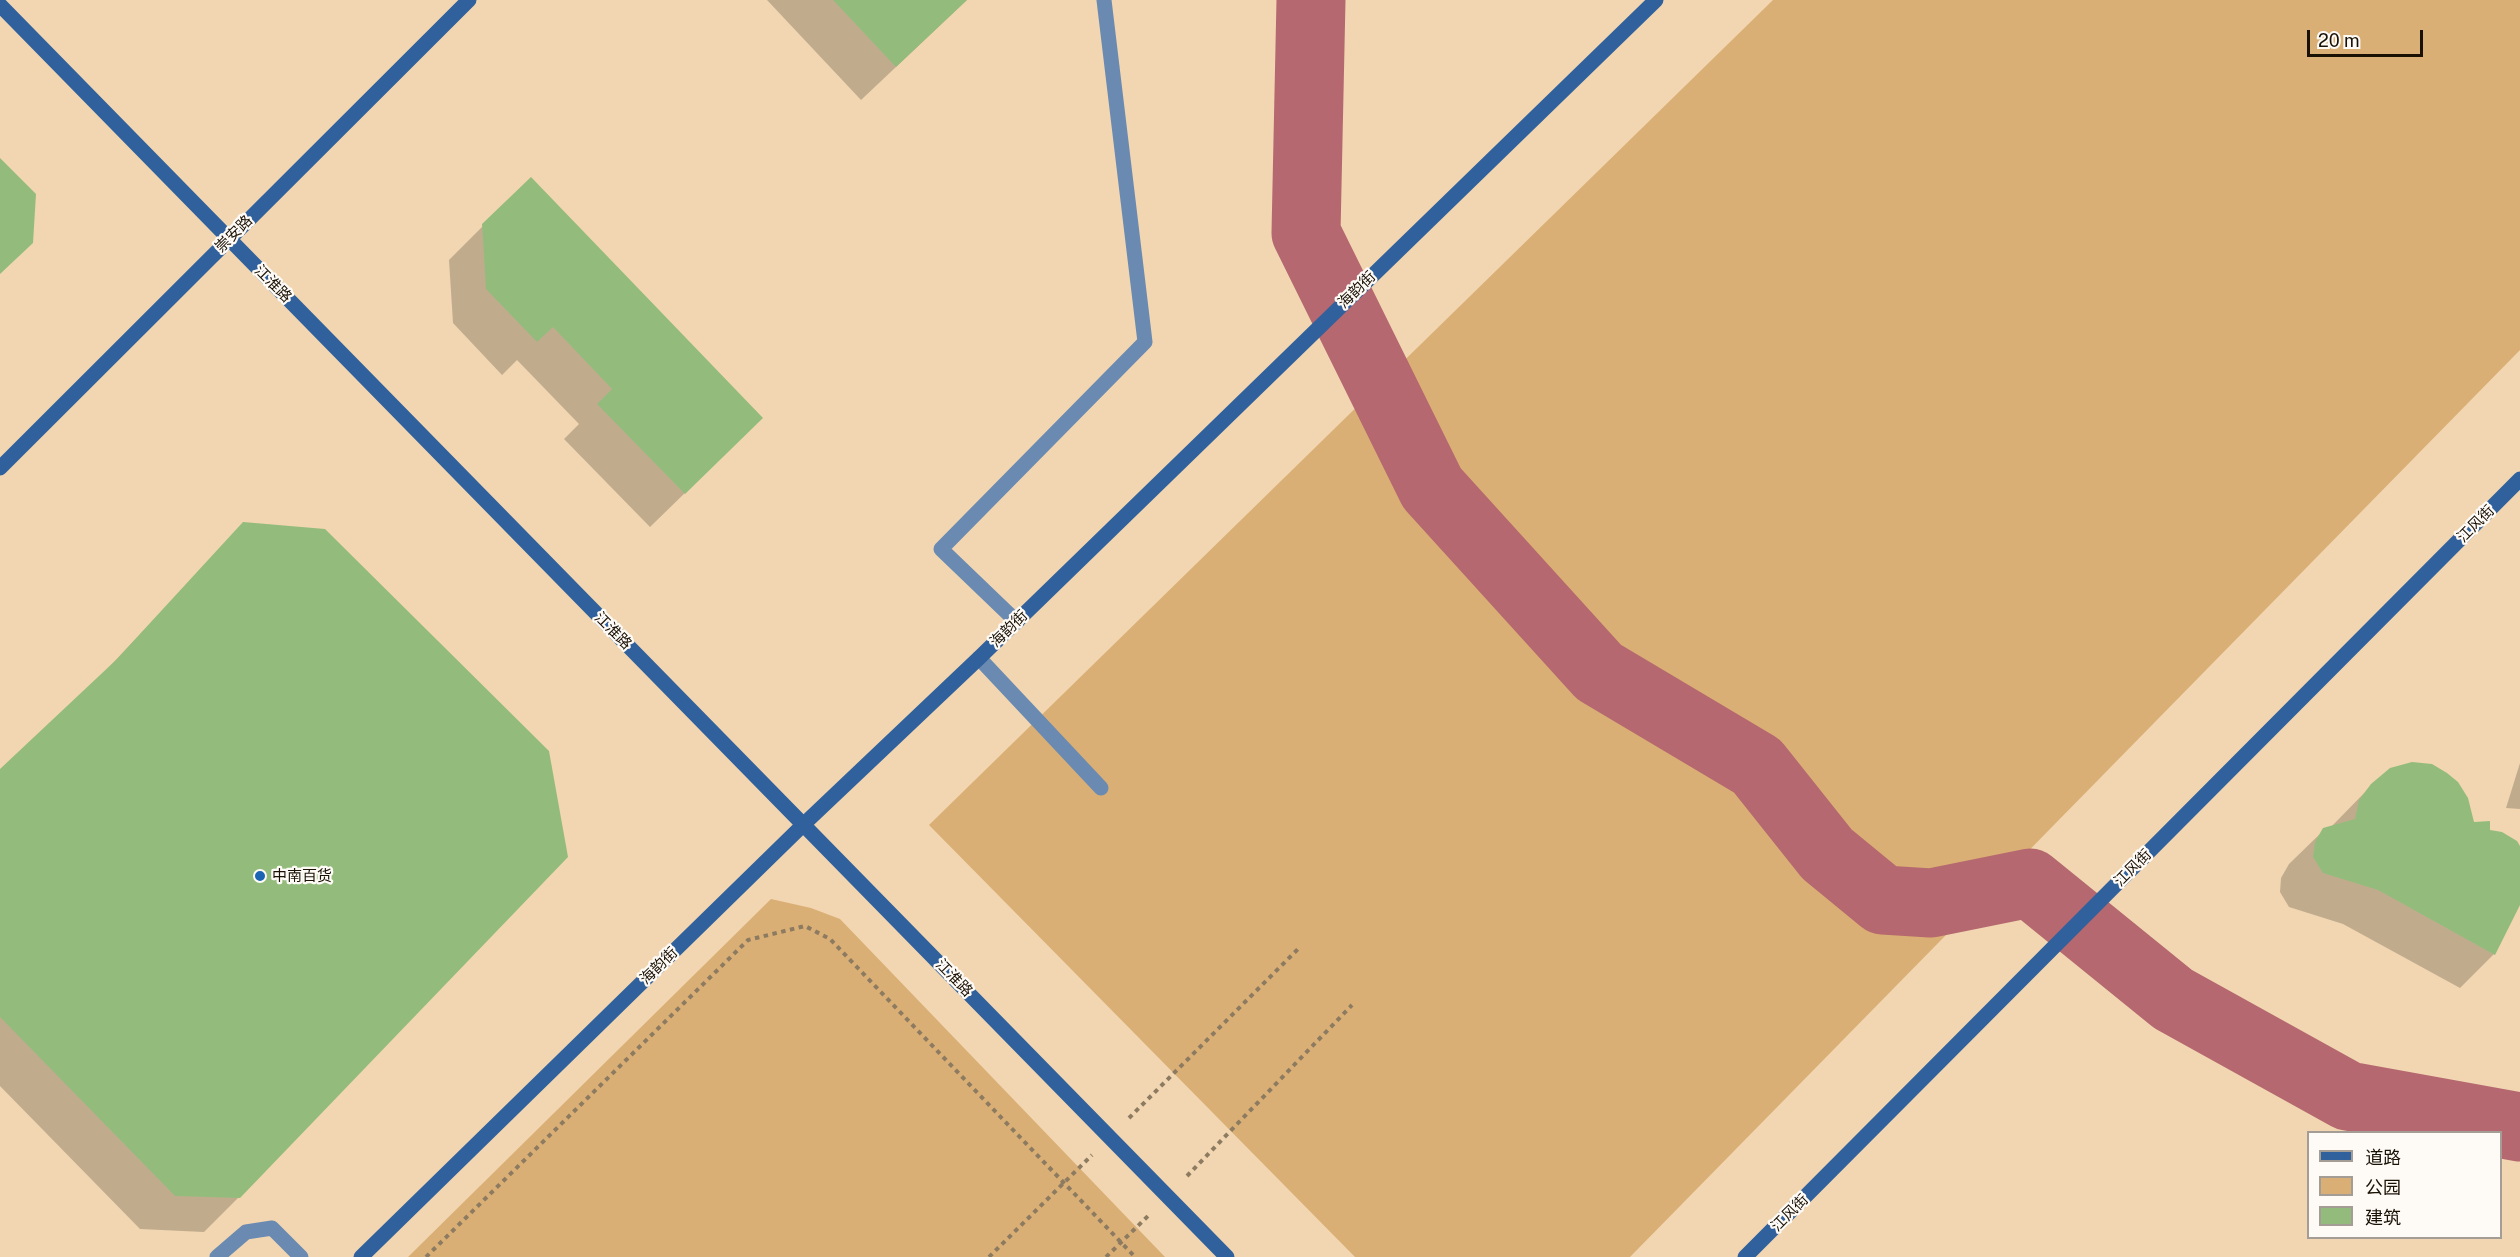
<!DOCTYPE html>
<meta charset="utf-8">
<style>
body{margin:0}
#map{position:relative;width:2520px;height:1257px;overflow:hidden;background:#f1d6b1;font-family:"Public Sans","Noto Sans SC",sans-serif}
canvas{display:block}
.legend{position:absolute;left:2307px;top:1131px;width:195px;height:108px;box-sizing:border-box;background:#fefbf7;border:2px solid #a39d96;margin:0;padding:8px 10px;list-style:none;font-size:18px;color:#1a1105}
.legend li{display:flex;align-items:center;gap:12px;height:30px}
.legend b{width:30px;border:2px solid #a39d96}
.scale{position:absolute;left:2307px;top:30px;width:116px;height:27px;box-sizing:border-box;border:3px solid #1a1105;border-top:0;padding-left:8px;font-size:18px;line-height:21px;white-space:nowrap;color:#1a1105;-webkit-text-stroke:4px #fefbf7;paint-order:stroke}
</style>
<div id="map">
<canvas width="2520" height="1257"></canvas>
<ul class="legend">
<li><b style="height:8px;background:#31619c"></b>道路</li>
<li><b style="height:16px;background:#daaf75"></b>公园</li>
<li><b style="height:16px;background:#93bc7c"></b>建筑</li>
</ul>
<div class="scale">20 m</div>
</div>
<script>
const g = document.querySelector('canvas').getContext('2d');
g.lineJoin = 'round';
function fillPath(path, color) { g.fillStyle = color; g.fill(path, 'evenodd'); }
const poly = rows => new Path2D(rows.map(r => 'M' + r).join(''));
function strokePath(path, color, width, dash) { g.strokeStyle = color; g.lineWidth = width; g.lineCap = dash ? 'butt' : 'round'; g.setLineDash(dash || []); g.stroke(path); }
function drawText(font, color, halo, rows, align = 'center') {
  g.font = font + ' "Public Sans","Noto Sans SC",sans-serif'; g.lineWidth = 4.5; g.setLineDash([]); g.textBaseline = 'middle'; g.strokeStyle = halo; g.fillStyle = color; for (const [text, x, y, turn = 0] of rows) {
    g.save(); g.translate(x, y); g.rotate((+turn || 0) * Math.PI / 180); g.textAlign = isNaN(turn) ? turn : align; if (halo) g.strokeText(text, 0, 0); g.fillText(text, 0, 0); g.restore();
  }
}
fillPath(poly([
 [1773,0,2520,0,2520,350,1630,1257,1355,1257,929,825],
 [771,899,811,908,840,919,1165,1257,408,1257]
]), '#daaf75');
fillPath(poly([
 [767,0,967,0,861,100],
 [484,225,727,452,650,527,564,439,579,424,517,360,502,375,453,323,449,260],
 [244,524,239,1197,204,1232,140,1229,0,1086,0,772,96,681],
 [2520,763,2520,809,2506,808],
 [2372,785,2473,824,2520,848,2520,899,2494,954,2460,988,2343,924,2289,907,2280,892,2281,878,2289,864,2324,830,2331,827]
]), '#0003');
strokePath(poly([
 [1311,0,1306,233,1432,488,1599,672,1757,766,1827,854,1883,900,1931,903,2030,883,2173,999,2348,1096,2520,1127]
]), '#b5686f', 69);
fillPath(poly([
 [833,0,967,0,896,67],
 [0,158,36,194,33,243,0,274],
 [531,177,763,418,685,494,597,404,612,389,553,327,537,342,486,289,482,224],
 [243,522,325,529,549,751,568,857,240,1198,175,1196,0,1017,0,769,116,660],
 [2412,762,2432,764,2447,773,2458,782,2468,798,2474,822,2490,821,2490,830,2502,832,2517,841,2520,846,2520,905,2495,955,2378,890,2323,873,2313,857,2315,842,2323,828,2355,819,2359,800,2371,784,2390,768]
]), '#93bc7c');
strokePath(poly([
 [1129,1118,1298,949],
 [1187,1176,1352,1005],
 [426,1257,748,940,805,926,830,939,1135,1257],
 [989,1257,1092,1155],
 [1106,1257,1148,1216]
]), '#8d7b61', 4, [4.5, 4.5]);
strokePath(poly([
 [1017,622,941,549,1145,342,1104,0],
 [979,658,1101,788],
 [217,1257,246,1232,272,1228,301,1257]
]), '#6a8ab2', 15);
strokePath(poly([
 [0,5,1227,1257],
 [0,468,469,0],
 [361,1257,804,824,979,658,1656,0],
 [1745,1257,2520,479]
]), '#31619c', 15);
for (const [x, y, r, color] of [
 [260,876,6,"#1b63b3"]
]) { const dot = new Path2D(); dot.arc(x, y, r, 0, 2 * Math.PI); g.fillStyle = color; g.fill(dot); strokePath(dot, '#fefbf7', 2); }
drawText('15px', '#1a1105', '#fefbf7', [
 ["崇安路",234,234,-45],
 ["江淮路",273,284,45],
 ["海韵街",1357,290,-44],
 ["江风街",2476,524,-45],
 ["海韵街",1009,629,-44],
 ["江淮路",613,631,45],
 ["江风街",2133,868,-45],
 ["海韵街",659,966,-44],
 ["江淮路",954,978,46],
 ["江风街",1790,1213,-45]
]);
drawText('15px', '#1a1105', '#fefbf7', [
 ["中南百货",272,876]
], 'left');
</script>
